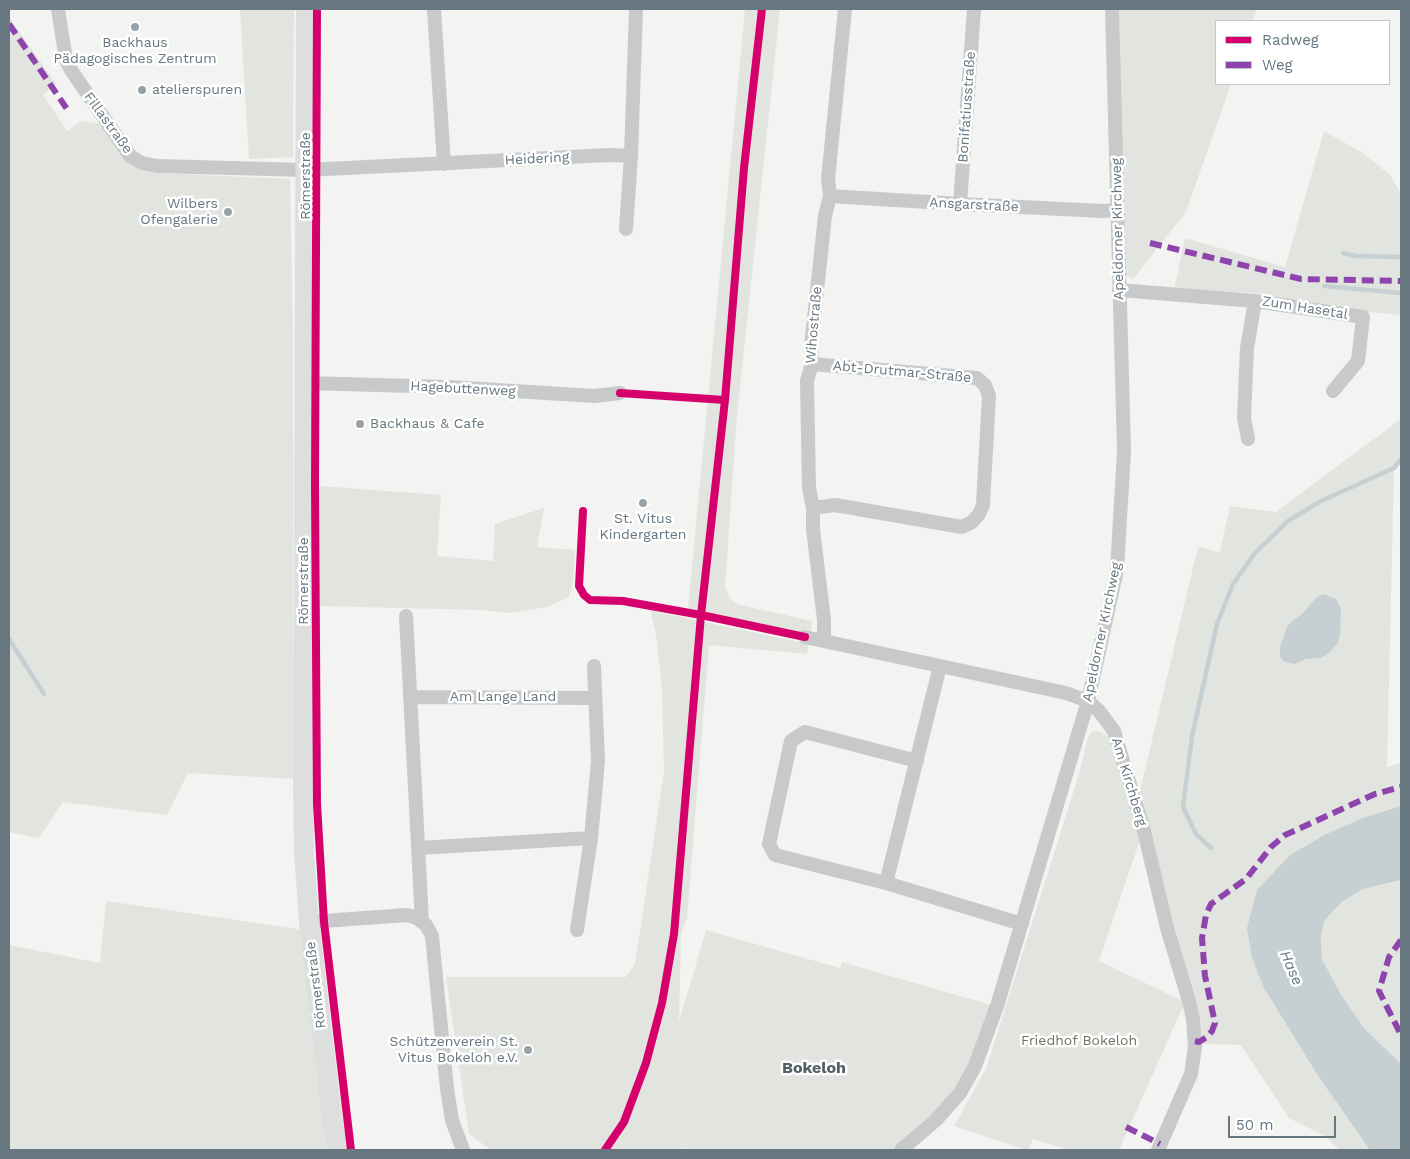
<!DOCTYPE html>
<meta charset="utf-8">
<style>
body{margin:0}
#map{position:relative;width:1410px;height:1159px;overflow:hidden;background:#f3f3f2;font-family:"Work Sans",sans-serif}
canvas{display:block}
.frame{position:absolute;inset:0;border:10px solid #667780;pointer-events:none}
.legend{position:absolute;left:1215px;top:20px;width:175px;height:65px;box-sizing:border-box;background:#fff;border:1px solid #c2c9cc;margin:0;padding:6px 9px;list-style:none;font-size:15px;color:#667780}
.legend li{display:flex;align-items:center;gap:10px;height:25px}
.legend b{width:25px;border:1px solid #c2c9cc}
.scale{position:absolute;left:1228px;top:1116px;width:108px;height:22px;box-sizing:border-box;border:2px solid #667780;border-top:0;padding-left:6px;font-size:15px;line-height:18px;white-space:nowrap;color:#667780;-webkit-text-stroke:4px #fff;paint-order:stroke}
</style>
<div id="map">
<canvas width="1410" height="1159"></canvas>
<div class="frame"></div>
<ul class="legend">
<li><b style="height:6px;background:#d6006c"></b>Radweg</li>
<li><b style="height:6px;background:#8e44ad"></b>Weg</li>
</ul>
<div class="scale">50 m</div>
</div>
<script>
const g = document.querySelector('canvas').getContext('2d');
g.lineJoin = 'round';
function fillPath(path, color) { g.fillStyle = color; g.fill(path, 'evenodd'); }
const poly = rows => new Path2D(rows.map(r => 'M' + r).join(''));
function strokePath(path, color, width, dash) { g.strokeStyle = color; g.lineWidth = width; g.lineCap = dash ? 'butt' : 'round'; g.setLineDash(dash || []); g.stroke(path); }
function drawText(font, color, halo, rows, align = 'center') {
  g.font = font + ' "Work Sans",sans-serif'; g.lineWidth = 5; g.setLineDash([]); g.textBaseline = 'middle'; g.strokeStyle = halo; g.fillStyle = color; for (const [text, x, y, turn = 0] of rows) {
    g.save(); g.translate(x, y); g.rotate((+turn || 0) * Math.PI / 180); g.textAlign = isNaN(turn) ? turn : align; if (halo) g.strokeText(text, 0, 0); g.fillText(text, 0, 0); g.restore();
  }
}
fillPath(poly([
 [240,9,294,9,293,157,249,159],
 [745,9,780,9,737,416,725,587,729,597,736,604,812,621,811,635,688,608],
 [1119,9,1257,9,1253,21,1216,21,1216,84,1231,84,1186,212,1133,279,1124,274],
 [9,17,56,84,43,95,67,131,81,121,102,124,140,169,155,173,290,179,293,335,293,634,295,779,188,773,167,815,63,802,39,838,9,832],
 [1324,131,1361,152,1390,175,1401,194,1401,315,1369,312,1363,317,1256,293,1174,290,1185,238,1285,267],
 [1401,419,1401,459,1394,468,1387,767,1401,763,1401,806,1365,817,1324,835,1290,855,1264,988,1318,1076,1370,1150,1340,1150,1323,1135,1289,1118,1241,1045,1203,1044,1200,1025,1171,920,1140,791,1198,547,1220,552,1230,506,1276,512],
 [319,486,441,495,437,556,493,561,495,524,544,508,537,547,575,550,573,583,569,597,547,607,509,613,481,610,320,606],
 [652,611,809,644,807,654,709,645,687,918,681,934,679,1022,706,930,840,968,842,962,991,1005,972,1057,955,1090,933,1116,894,1150,688,1150,682,1147,680,1150,491,1150,469,1134,446,977,626,977,635,964,664,772,662,688,656,634,651,614],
 [1098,731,1105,734,1113,742,1141,837,1099,961,1185,1002,1119,1150,1069,1150,1033,1139,1029,1150,1026,1150,954,1126,986,1069,1079,774,1088,737,1092,732],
 [1401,880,1401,1064,1364,1028,1340,993,1322,959,1321,938,1324,921,1342,902,1363,889],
 [106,901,305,930,331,1150,9,1150,9,945,100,963]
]), '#e2e5df');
fillPath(poly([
 [1323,594,1336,599,1341,608,1340,634,1338,643,1330,652,1321,658,1306,659,1295,664,1285,662,1280,657,1280,647,1287,627,1293,620,1301,615,1317,597],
 [1401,806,1401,880,1363,889,1342,902,1324,921,1321,938,1322,959,1340,993,1364,1028,1401,1064,1401,1150,1370,1150,1318,1076,1264,988,1252,958,1247,928,1257,890,1290,855,1324,835,1365,817]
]), '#c6d0d2');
strokePath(poly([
 [1343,253,1356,256,1401,257],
 [1324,286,1401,293],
 [9,639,44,694],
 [1211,848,1196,834,1183,807,1192,736,1217,624,1233,584,1255,553,1288,521,1319,502,1394,468,1401,459]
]), '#c6d0d2', 4.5);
strokePath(poly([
 [58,9,66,60,71,70,130,156,142,163,157,166,306,170,610,155,631,156],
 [434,9,444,164],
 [830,196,960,204,1102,211,1117,210],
 [960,204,974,9],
 [626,229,631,156,636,9],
 [1119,290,1255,301,1363,317,1358,361,1333,391],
 [812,364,977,378,985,385,989,396,983,505,979,514,972,522,962,527,835,505,813,508],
 [305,383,449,387,594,396,620,393],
 [1248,439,1244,418,1247,348,1255,301],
 [406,616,422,922],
 [805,637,1066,693,1088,701,1099,711,1114,731,1144,831,1167,928,1189,1001,1193,1019,1195,1047,1191,1074,1158,1150],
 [824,641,824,620,813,529,813,508,809,488,807,381,812,364,811,346,825,216,830,196,828,179,845,9],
 [410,697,595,698],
 [917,761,805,732,791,741,769,844,775,855,886,883,1022,924],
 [418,848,591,838],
 [886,883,940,666],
 [309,922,407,915,417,918,426,925,432,936,447,1089,452,1120,463,1150],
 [577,930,591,838,598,761,594,666],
 [901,1150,936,1120,960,1093,975,1066,997,1006,1088,701,1117,570,1124,451,1112,9]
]), '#c8c9ca', 14);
strokePath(poly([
 [306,9,303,778,304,852,309,922,332,1118,338,1150]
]), '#dddede', 20);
strokePath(poly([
 [9,24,67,109],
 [1150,243,1301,279,1401,281],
 [1401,940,1389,957,1379,991,1401,1035],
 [1195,1041,1199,1042,1207,1037,1212,1031,1215,1023,1205,976,1202,938,1206,915,1211,904,1246,879,1271,847,1285,835,1375,794,1401,787],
 [1126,1127,1160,1144]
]), '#8e44ad', 6, [12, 6]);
strokePath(poly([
 [317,9,315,485,317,804,324,922,351,1150],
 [620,393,725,400],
 [583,511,579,586,584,595,590,600,623,601,701,615,805,637],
 [605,1150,624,1122,646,1063,662,1003,674,934,701,615,725,400,744,168,762,9]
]), '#d6006c', 8);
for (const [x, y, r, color] of [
 [135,27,5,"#97a2a8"],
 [142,90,5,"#97a2a8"],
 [228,212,5,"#97a2a8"],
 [360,424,5,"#97a2a8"],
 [643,503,5,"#97a2a8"],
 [528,1050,5,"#97a2a8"]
]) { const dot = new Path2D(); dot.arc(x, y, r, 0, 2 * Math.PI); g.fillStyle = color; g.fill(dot); strokePath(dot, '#fff', 2); }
drawText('14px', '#667780', '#fff', [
 ["Backhaus",135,43],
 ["Pädagogisches Zentrum",135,59],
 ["atelierspuren",152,90,"left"],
 ["Wilbers",218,204,"right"],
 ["Ofengalerie",218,220,"right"],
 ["Backhaus & Cafe",370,424,"left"],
 ["St. Vitus",643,519],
 ["Kindergarten",643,535],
 ["Schützenverein St.",518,1042,"right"],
 ["Vitus Bokeloh e.V.",518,1058,"right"]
]);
drawText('14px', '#667780', '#fff', [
 ["Bonifatiusstraße",967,107,-86],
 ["Fillastraße",108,123,54],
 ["Heidering",537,159,-3],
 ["Römerstraße",306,176,-90],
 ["Ansgarstraße",974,205,3],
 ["Apeldorner Kirchweg",1118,229,-91],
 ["Zum Hasetal",1305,308,9],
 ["Wihostraße",814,325,-85],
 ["Abt-Drutmar-Straße",902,372,5],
 ["Hagebuttenweg",463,389,3],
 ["Römerstraße",304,581,-90],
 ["Apeldorner Kirchweg",1102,632,-78],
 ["Am Lange Land",503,697],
 ["Am Kirchberg",1129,782,73],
 ["Römerstraße",316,985,-97]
]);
drawText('14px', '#6a7764', '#fff', [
 ["Friedhof Bokeloh",1079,1041]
]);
drawText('italic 15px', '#61797d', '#fff', [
 ["Hase",1291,968,66]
]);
drawText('bold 16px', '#536065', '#fff', [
 ["Bokeloh",814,1068]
]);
</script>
